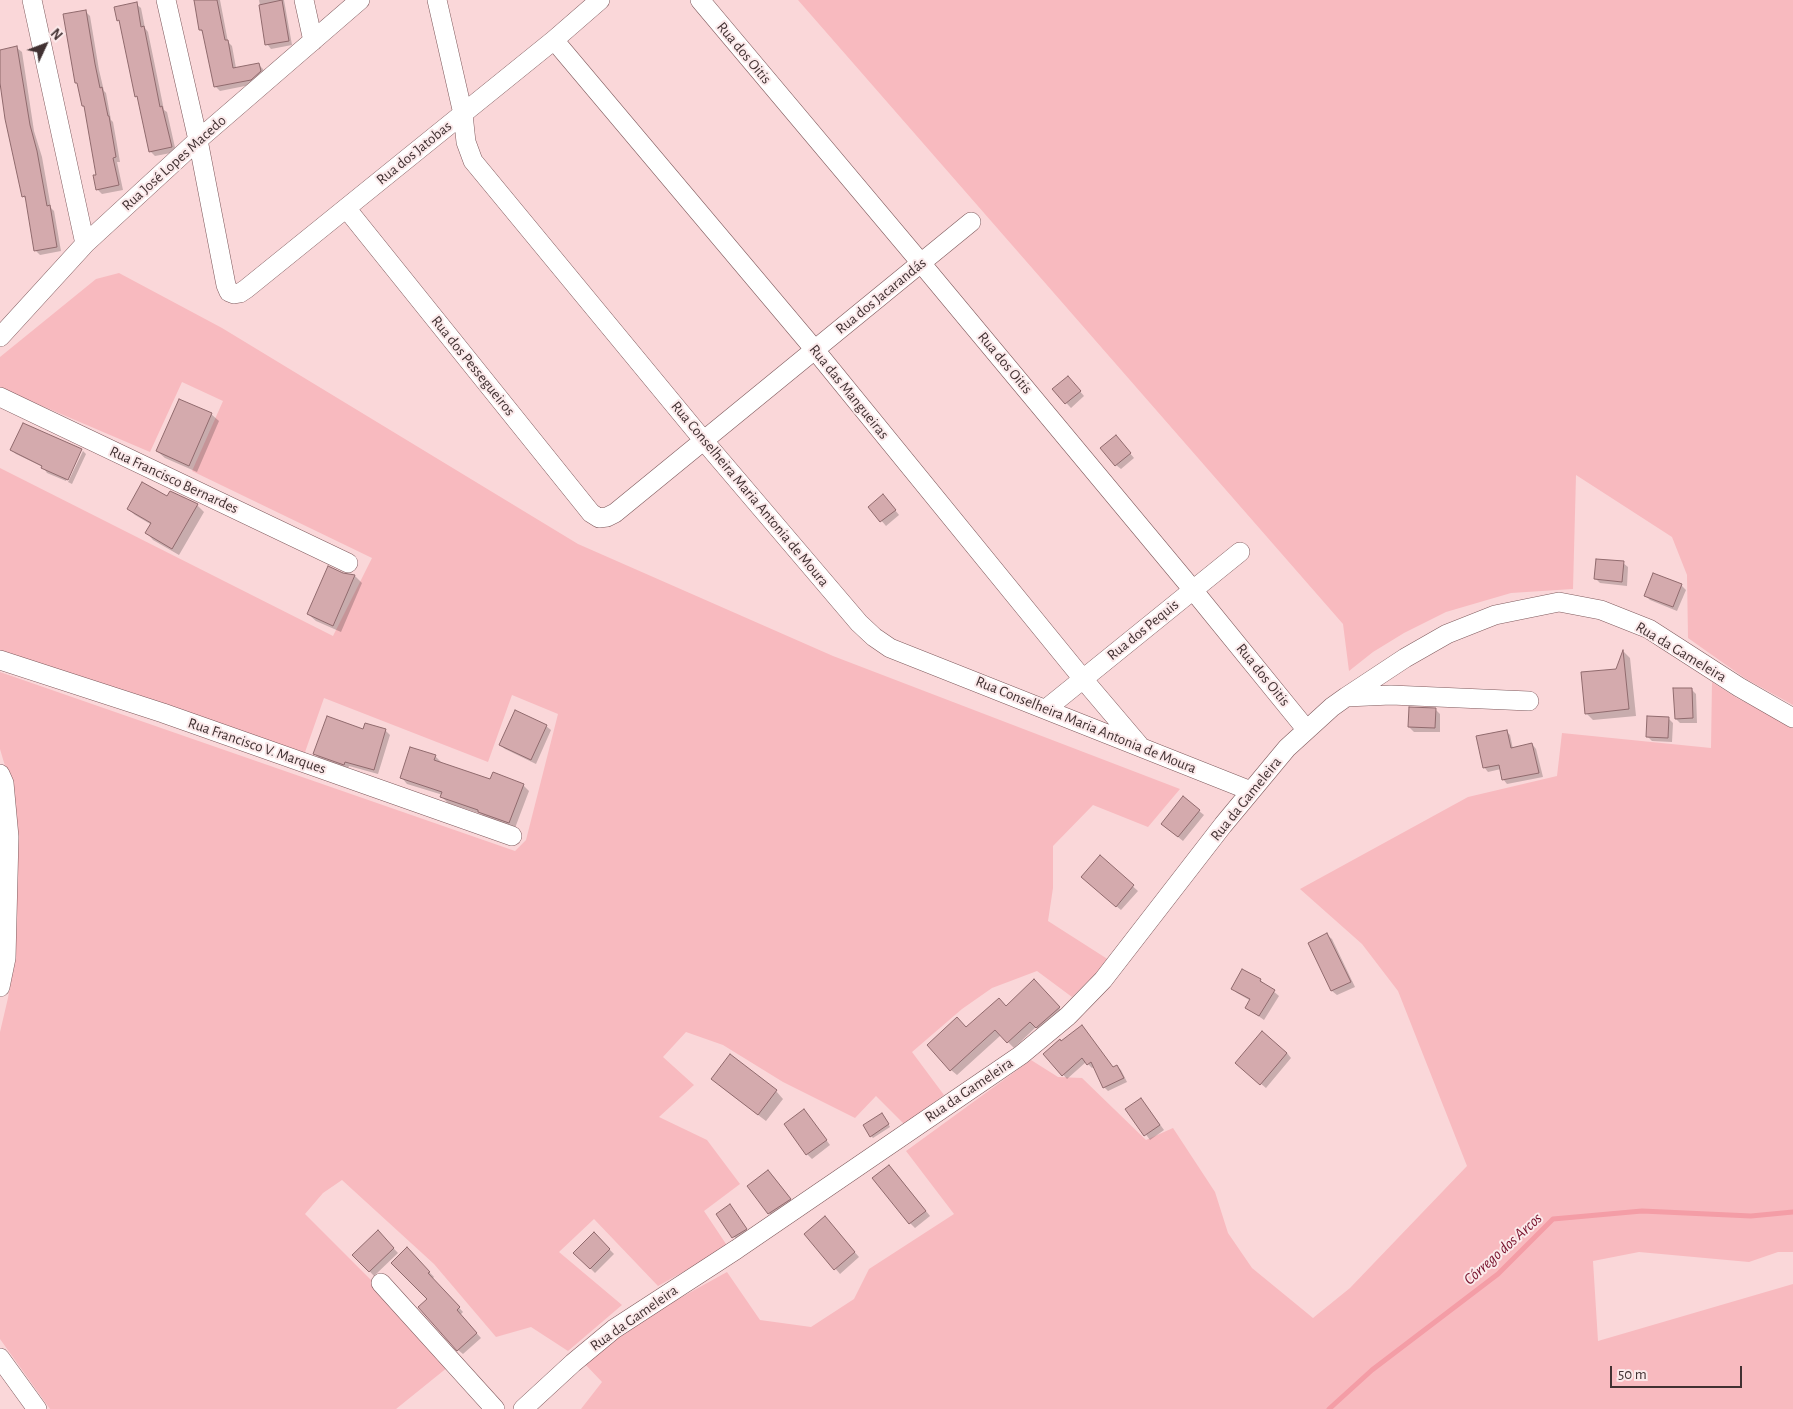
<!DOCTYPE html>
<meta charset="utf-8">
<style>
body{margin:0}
#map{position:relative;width:1793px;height:1409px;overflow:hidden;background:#fad7d9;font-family:"Alegreya Sans",sans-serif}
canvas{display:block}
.north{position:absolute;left:20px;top:20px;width:50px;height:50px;-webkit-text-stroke:4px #fbe9ea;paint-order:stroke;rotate:47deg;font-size:14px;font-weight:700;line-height:20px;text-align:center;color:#413132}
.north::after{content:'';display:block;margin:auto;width:18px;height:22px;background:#413132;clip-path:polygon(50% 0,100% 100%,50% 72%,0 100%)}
.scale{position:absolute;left:1610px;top:1366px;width:132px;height:22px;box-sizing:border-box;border:2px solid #413132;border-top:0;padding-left:6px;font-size:15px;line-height:18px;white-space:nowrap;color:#413132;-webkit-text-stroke:4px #fbe9ea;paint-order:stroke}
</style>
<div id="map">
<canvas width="1793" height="1409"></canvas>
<div class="north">N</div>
<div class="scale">50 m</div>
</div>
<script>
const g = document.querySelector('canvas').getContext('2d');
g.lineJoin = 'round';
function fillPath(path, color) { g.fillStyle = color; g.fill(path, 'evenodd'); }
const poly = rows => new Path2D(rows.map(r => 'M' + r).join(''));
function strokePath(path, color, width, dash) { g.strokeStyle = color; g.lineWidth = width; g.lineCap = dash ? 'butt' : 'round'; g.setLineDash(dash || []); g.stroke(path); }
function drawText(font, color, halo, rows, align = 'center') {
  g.font = font + ' "Alegreya Sans",sans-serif'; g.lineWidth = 4; g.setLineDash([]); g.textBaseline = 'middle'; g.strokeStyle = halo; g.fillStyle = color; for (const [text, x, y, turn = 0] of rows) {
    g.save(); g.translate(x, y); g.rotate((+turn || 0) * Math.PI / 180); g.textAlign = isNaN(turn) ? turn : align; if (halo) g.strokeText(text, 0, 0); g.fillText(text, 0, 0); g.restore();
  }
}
fillPath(poly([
 [798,0,1793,0,1793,705,1746,679,1688,638,1687,575,1672,537,1576,475,1573,589,1511,593,1446,612,1404,633,1373,652,1349,671,1343,624],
 [119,273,222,328,578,544,833,656,1180,789,1148,827,1093,805,1053,846,1053,888,1048,921,1109,960,1072,997,1037,971,992,988,962,1009,912,1052,944,1095,904,1124,876,1096,855,1118,783,1082,723,1045,686,1032,663,1057,694,1085,659,1117,707,1140,740,1184,704,1211,728,1247,658,1286,594,1219,559,1252,622,1305,568,1351,531,1327,496,1337,434,1264,342,1180,323,1193,305,1214,372,1281,448,1367,396,1409,50,1409,0,1339,0,1032,8,998,14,961,10,783,0,749,0,672,515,851,526,840,558,714,512,695,488,762,324,698,304,755,0,654,0,468,333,636,372,558,192,471,223,401,182,382,150,452,0,388,0,357,96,279],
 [1712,682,1737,698,1793,727,1793,1252,1778,1252,1749,1262,1639,1252,1593,1261,1598,1341,1793,1284,1793,1409,581,1409,602,1382,584,1363,642,1319,727,1272,760,1320,811,1327,854,1299,869,1269,954,1214,906,1151,1031,1060,1058,1077,1082,1078,1146,1140,1173,1128,1215,1192,1228,1233,1252,1268,1313,1318,1350,1288,1467,1166,1398,991,1362,944,1300,889,1468,797,1557,776,1562,733,1711,748]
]), '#f8babf');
fillPath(poly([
 [195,0,220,0,228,42,232,46,236,68,258,64,263,69,265,76,255,84,220,91,215,86,204,33,200,30],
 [259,0,284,0,292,45,271,49,267,44],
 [136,4,141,8,145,28,148,32,164,110,167,112,176,152,155,156,150,151,139,99,136,96],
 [85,11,90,16,99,70,104,91,106,93,111,120,113,122,120,162,117,162,123,190,102,194,97,189,97,176,85,108,83,106],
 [17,48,22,52,34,131,42,157,51,208,54,211,61,251,40,255,36,251,27,200,23,196,0,77,0,51],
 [1072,382,1084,396,1071,408,1054,390],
 [211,414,219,421,197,472,165,458,157,451],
 [24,424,82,450,80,450,66,481,47,473,43,467,16,454,11,450],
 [1120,441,1134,458,1121,469,1116,465],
 [83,451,86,454,72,484,68,482],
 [171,492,197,505,204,512,179,555,153,540,147,533,152,525,135,515,128,509,167,498],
 [888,501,899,515,886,526,870,507],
 [1623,563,1628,567,1627,586,1600,583,1596,579],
 [343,574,355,576,362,583,341,632,316,621,308,614],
 [1681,585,1686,590,1677,611,1650,600,1646,596],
 [1624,652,1630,658,1636,716,1593,720,1586,713,1616,670],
 [1691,689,1696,694,1697,723,1680,723,1676,719],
 [1435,709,1440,714,1440,732,1414,732,1409,727],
 [1668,718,1673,723,1672,742,1652,741,1647,736],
 [546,726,551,730,536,764,505,749,500,745],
 [385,730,390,735,378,774,349,766,348,769,319,758,315,754,364,731],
 [1506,731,1510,735,1513,749,1532,744,1536,749,1543,777,1507,784,1503,779,1501,769,1488,772,1484,767],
 [435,756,441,762,440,764,491,780,523,785,529,791,515,828,485,817,481,814,448,803,442,797,443,795,407,784,402,778],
 [1199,811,1204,815,1183,841,1167,828],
 [1100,857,1138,891,1121,910,1087,882],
 [1327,935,1332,939,1355,987,1337,995,1332,991,1309,943],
 [1260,980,1279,996,1264,1020,1247,1008,1251,1001,1237,993,1233,989],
 [1034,981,1065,1014,1042,1033,1036,1027,1014,1048,1001,1035,957,1075,951,1070,966,1029,1006,1007],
 [1061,1042,1114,1068,1117,1066,1121,1070,1127,1082,1108,1091,1104,1087,1094,1067,1092,1068,1086,1062,1067,1079,1045,1054],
 [1287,1053,1291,1058,1266,1088,1241,1067],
 [720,1086,776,1091,783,1099,766,1121],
 [1145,1104,1164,1130,1150,1140,1127,1109],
 [808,1115,830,1145,812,1159,807,1154],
 [884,1116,890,1127,873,1138,871,1136],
 [894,1171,930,1216,915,1228,910,1223],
 [773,1176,794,1204,774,1218,769,1213],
 [730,1206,750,1234,738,1242,718,1214],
 [829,1223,859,1257,840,1274,806,1234],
 [378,1232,398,1253,374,1276,354,1255],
 [594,1234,614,1254,595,1273,575,1253],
 [407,1249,434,1277,432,1279,463,1312,460,1315,481,1338,463,1354,458,1350,428,1299]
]), '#0003');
strokePath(poly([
 [1329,1409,1372,1370,1498,1274,1553,1219,1642,1211,1751,1216,1793,1212]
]), '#f49da6', 5);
const building = poly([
 [194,0,217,0,225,40,228,40,233,68,259,63,261,71,251,80,214,87,202,30,199,30,194,0],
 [282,0,289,41,265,45,259,5,282,0],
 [137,2,141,27,144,26,160,107,162,106,172,147,149,152,137,96,135,97,119,20,117,21,114,7,137,2],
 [86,10,95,64,100,88,102,87,108,116,109,116,116,157,113,158,119,185,96,190,93,175,96,175,84,106,82,106,77,83,75,83,63,14,86,10],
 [17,46,30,125,37,151,47,206,50,205,57,247,34,251,25,196,22,197,5,119,0,83,0,50,17,46],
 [1068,376,1081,391,1065,404,1052,389,1068,376],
 [179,399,212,413,189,466,156,451,179,399],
 [23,423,82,449,68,480,41,468,42,466,10,450,23,423],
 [1116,435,1131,453,1115,466,1100,448,1116,435],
 [142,482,167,496,170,491,198,504,172,549,145,533,151,523,127,509,142,482],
 [883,494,896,510,880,522,868,507,883,494],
 [1596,559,1624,561,1622,582,1594,579,1596,559],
 [328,566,343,573,355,575,333,626,307,614,328,566],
 [1653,573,1682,584,1673,607,1644,596,1653,573],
 [1623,650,1629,709,1585,714,1581,672,1616,669,1623,650],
 [1673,688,1692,688,1693,718,1675,719,1673,688],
 [1409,707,1436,708,1435,728,1408,727,1409,707],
 [515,710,547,725,531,760,499,745,515,710],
 [327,716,363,729,365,723,386,729,374,770,345,762,344,765,313,754,327,716],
 [1647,716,1669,717,1668,738,1646,737,1647,716],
 [1507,730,1511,748,1532,743,1539,773,1502,780,1499,765,1483,768,1476,736,1507,730],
 [410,747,436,755,434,760,490,779,493,772,524,784,509,823,478,812,478,810,440,797,442,792,400,778,410,747],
 [1183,796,1200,810,1178,837,1161,824,1183,796],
 [1100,855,1134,885,1116,907,1081,877,1100,855],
 [1327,933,1351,982,1331,991,1308,943,1327,933],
 [1242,969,1261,979,1260,981,1275,990,1259,1016,1245,1008,1250,999,1231,989,1242,969],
 [1034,979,1060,1007,1036,1028,1030,1022,1007,1043,995,1030,950,1071,927,1045,957,1017,966,1027,999,998,1006,1006,1034,979],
 [1082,1025,1113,1067,1117,1065,1124,1078,1103,1088,1091,1062,1087,1065,1082,1058,1062,1076,1043,1054,1060,1039,1061,1041,1082,1025],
 [1262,1031,1287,1053,1260,1085,1235,1063,1262,1031],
 [730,1054,777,1090,758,1115,711,1079,730,1054],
 [1141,1098,1160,1125,1144,1136,1125,1109,1141,1098],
 [804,1109,827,1140,806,1155,784,1124,804,1109],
 [882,1113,889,1124,870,1137,863,1125,882,1113],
 [889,1165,926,1211,909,1224,872,1178,889,1165],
 [768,1170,791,1199,768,1214,747,1186,768,1170],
 [730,1204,747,1229,732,1238,716,1214,730,1204],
 [825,1216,855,1252,834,1270,804,1234,825,1216],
 [378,1230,394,1248,369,1272,352,1255,378,1230],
 [594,1232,610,1249,590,1269,573,1253,594,1232],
 [407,1247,430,1272,428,1273,460,1307,457,1310,477,1333,457,1351,418,1307,427,1299,391,1263,407,1247]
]);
fillPath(building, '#d4aaad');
strokePath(building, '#906a6d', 1);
const minor = poly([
 [32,0,85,244],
 [166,0,198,140,226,285,229,292,234,294,240,293,246,289,554,40,600,0],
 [304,0,313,41],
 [437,0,463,114,466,142,473,161,704,441,859,623,874,637,890,648,1251,791],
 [700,0,921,263,1193,590,1306,729],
 [554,40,815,350,1083,679,1139,745],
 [346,208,591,513,599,518,607,517,615,513,971,222],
 [0,337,85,244,198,140,360,0],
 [0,397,348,563],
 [0,660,163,713,512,836],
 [1346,697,1405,658,1447,634,1495,615,1559,602,1601,610,1649,629,1739,687,1793,718],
 [1046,709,1240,552],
 [0,774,4,783,9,837,6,958,0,987],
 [381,1283,495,1409],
 [0,1358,37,1409],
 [523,1409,573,1363,614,1329,737,1249,1021,1055,1068,1016,1103,980,1223,825,1287,748,1332,707,1346,697,1391,695,1529,701]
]);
strokePath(minor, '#7f5a5d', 20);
strokePath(minor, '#fff', 19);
drawText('15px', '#413132', '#fbe9ea', [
 ["Rua dos Oitis",744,53,50],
 ["Rua dos Jatobas",414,153,-39],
 ["Rua José Lopes Macedo",174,163,-42],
 ["Rua dos Jacarandás",881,296,-39],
 ["Rua dos Oitis",1005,363,50],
 ["Rua dos Pessegueiros",473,366,51],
 ["Rua das Mangueiras",849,392,51],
 ["Rua Francisco Bernardes",174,480,25],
 ["Rua Conselheira Maria Antonia de Moura",750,494,50],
 ["Rua dos Pequis",1143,630,-39],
 ["Rua da Gameleira",1681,652,31],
 ["Rua dos Oitis",1263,675,51],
 ["Rua Conselheira Maria Antonia de Moura",1086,725,22],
 ["Rua Francisco V. Marques",257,746,19],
 ["Rua da Gameleira",1246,799,-51],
 ["Rua da Gameleira",969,1090,-34],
 ["Rua da Gameleira",634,1318,-35]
]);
drawText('italic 16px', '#760f2a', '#fbe9ea', [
 ["Córrego dos Arcos",1503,1249,-42]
]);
</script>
